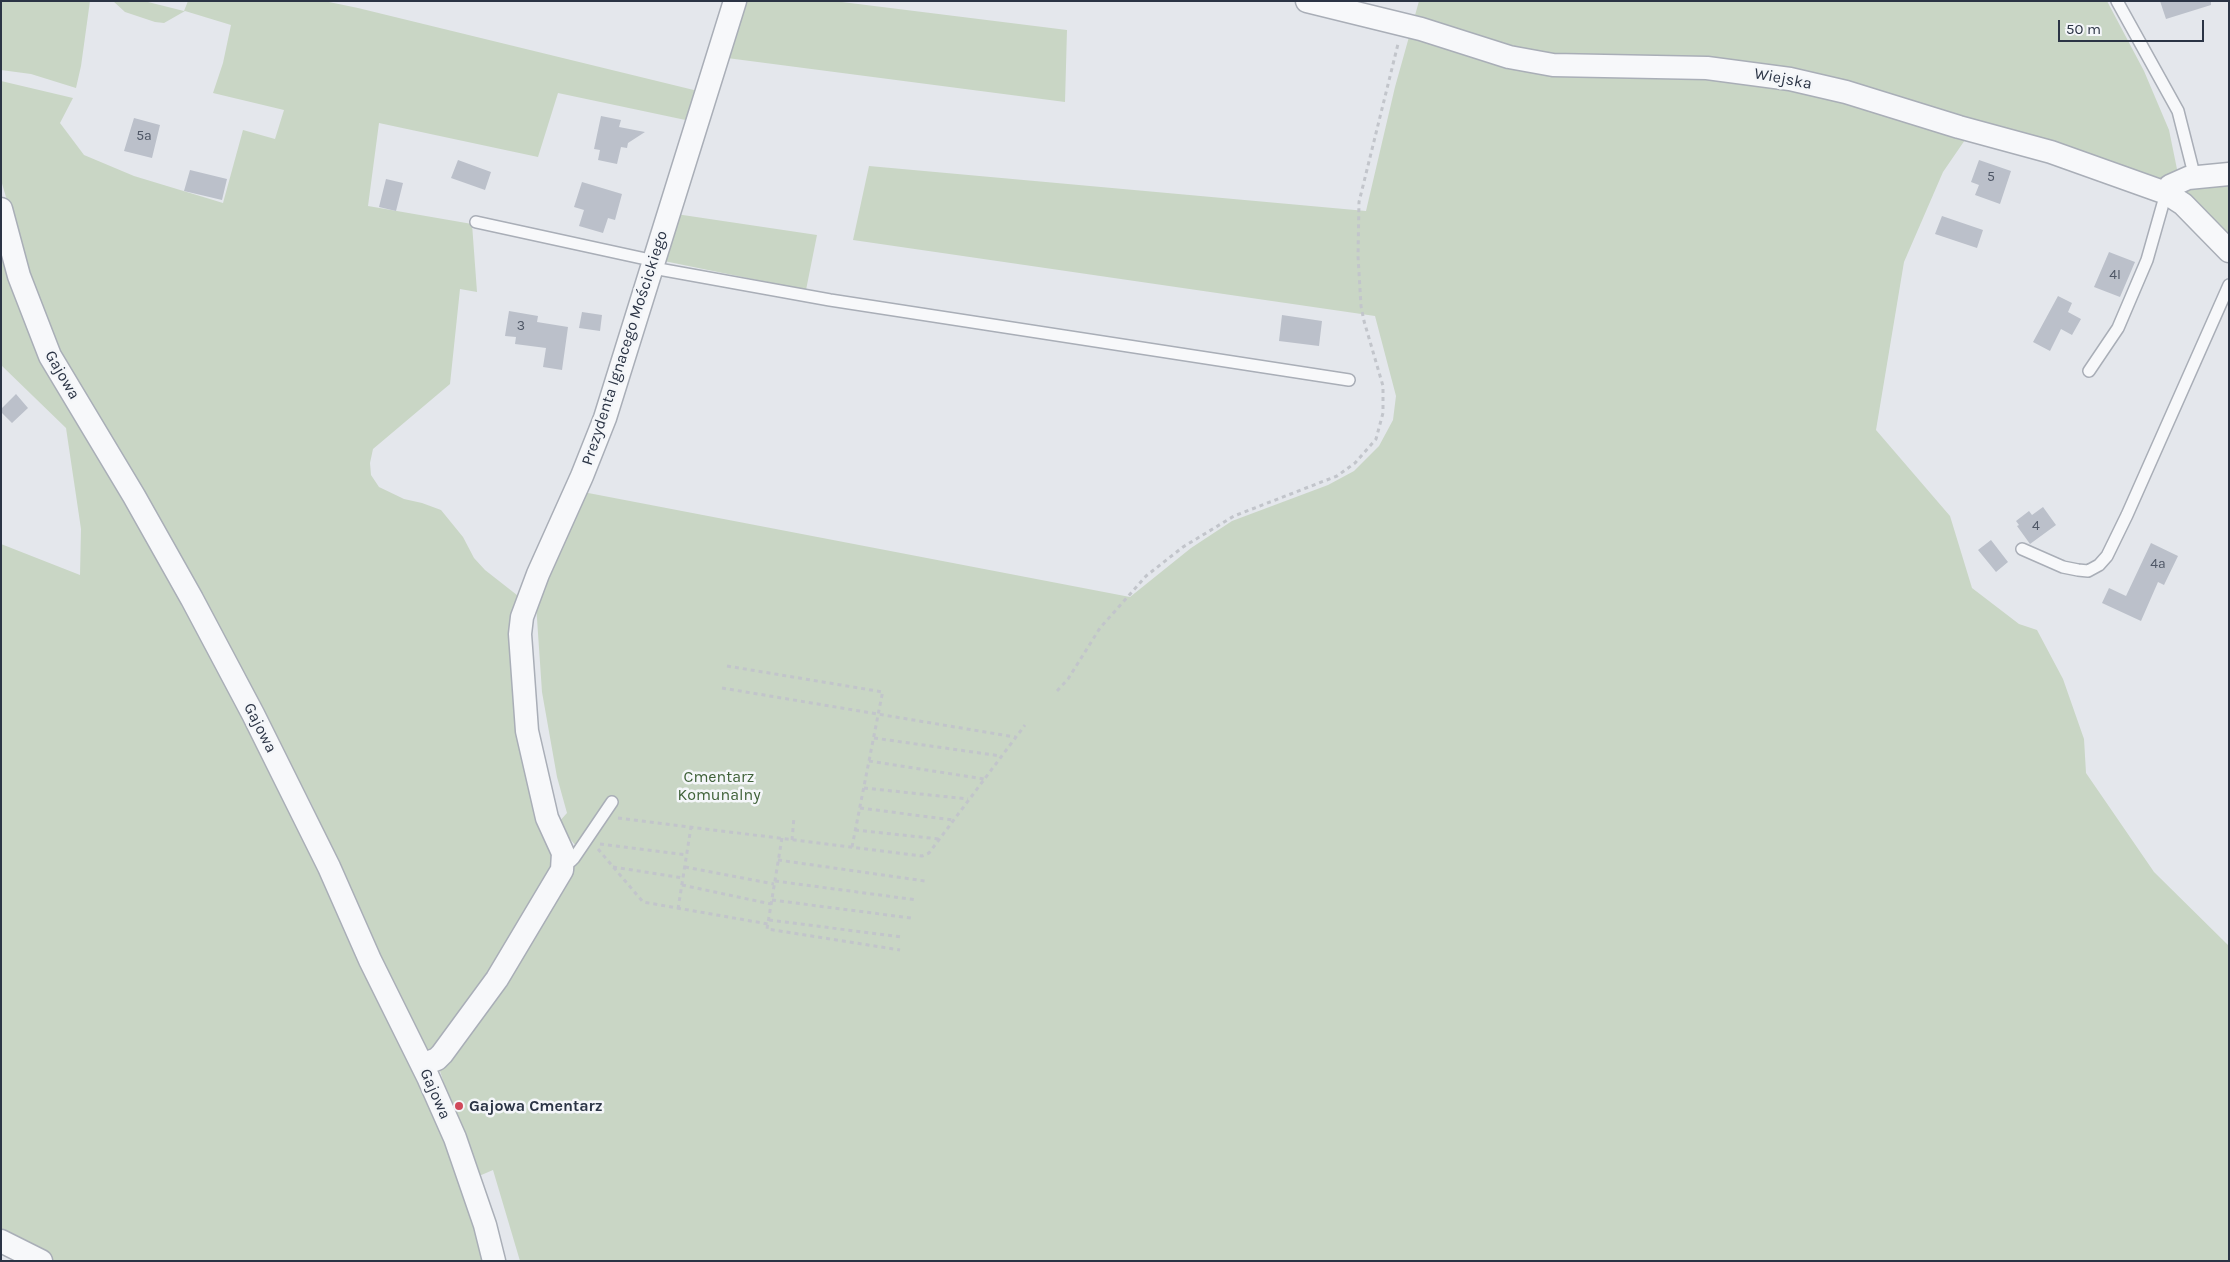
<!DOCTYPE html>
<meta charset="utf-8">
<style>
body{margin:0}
#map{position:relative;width:2230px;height:1262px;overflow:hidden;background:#e4e7ec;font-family:Karla,sans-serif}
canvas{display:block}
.frame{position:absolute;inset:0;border:2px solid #2b3445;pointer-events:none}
.scale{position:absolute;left:2058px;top:20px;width:146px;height:22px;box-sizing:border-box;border:2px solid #2b3445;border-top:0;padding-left:6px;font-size:15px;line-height:18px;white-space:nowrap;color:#2b3445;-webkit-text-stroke:4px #f4f6f9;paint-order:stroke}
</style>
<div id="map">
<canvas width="2230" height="1262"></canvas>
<div class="frame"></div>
<div class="scale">50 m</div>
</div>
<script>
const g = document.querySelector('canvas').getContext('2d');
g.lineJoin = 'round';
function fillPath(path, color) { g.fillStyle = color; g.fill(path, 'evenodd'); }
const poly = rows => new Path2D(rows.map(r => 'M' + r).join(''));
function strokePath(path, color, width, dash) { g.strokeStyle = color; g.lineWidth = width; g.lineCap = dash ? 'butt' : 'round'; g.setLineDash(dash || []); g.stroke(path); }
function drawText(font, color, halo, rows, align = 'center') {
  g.font = font + ' Karla,sans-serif'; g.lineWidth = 5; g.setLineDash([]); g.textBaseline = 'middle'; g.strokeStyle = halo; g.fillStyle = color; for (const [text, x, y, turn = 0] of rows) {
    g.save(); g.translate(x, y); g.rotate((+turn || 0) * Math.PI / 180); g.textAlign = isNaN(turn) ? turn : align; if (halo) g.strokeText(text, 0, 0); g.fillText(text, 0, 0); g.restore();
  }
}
fillPath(poly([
 [1,1,90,1,81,66,76,88,31,74,1,70],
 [113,1,144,1,184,11,188,1,324,1,358,8,702,92,695,122,558,93,538,157,379,123,368,206,472,224,477,292,460,289,450,384,373,449,370,463,371,475,379,487,404,499,422,503,441,510,463,537,474,558,485,570,522,599,552,857,552,869,507,954,427,1057,311,803,232,652,77,387,41,314,15,228,1,180,1,81,73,98,60,123,84,155,134,176,223,203,243,130,275,139,284,110,213,93,223,63,231,25,185,11,164,23,155,22,125,12],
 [743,1,834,1,1067,30,1065,102,727,58],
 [1419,1,2107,1,2144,71,2169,130,2178,174,2163,185,1967,137,1943,172,1904,262,1876,430,1950,516,1972,588,2019,624,2037,630,2063,679,2084,739,2086,773,2154,872,2229,946,2229,1261,520,1261,493,1170,479,1176,456,1120,439,1068,583,854,557,824,567,813,557,777,542,692,536,604,583,492,1130,597,1191,548,1232,521,1328,485,1354,471,1379,446,1393,420,1396,396,1375,316,853,240,869,166,1366,211,1395,87],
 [2229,182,2229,246,2188,204,2186,186],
 [676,214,817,235,806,290,664,261],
 [1,240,145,532,280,789,441,1131,465,1189,484,1261,51,1261,1,1236,1,544,80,575,81,529,66,428,1,365]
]), '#c9d6c5');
fillPath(poly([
 [2160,1,2211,1,2211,5,2166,19],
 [601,116,621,120,619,127,645,132,628,143,627,148,621,147,617,164,598,160,600,150,594,149],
 [134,118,160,125,152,158,124,151],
 [458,160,491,172,485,190,451,178],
 [1979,160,2011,171,2000,204,1975,195,1979,185,1971,182],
 [190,170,227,179,222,200,184,191],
 [386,179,403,183,396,211,379,207],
 [582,182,622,194,615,220,608,218,603,233,579,226,584,210,574,207],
 [1942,216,1983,230,1977,248,1935,234],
 [2109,252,2135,262,2120,297,2094,287],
 [2058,296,2072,303,2068,312,2081,319,2072,335,2061,329,2050,351,2033,342],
 [509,311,538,316,537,322,568,327,562,370,543,367,546,348,515,344,516,337,505,336],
 [582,312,602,315,600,331,579,328],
 [1282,315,1322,321,1319,346,1279,341],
 [16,394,28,408,12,423,1,412,1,409],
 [2043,507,2056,525,2030,544,2017,526,2019,525,2016,521,2029,511,2032,515],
 [1991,540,2008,562,1996,572,1978,550],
 [2151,543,2178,556,2164,585,2158,582,2141,621,2102,603,2109,588,2126,596]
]), '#bbc0ca');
const lane = poly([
 [2117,1,2178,111,2195,178],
 [476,222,655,261],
 [653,268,830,300,1349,380],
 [2089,371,2118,328,2147,260,2166,193],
 [2022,549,2063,567,2078,570,2088,571,2099,565,2107,556,2127,515,2229,285],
 [564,861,571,861,574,858,612,802]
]);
const street = poly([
 [1307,1,1421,29,1509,57,1553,65,1707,68,1790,79,1846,92,1959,127,2051,152,2166,193,2183,204,2229,251],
 [2166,193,2170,186,2188,178,2229,174],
 [1,209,19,276,50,356,134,496,192,599,253,714,329,867,370,960,428,1077,455,1138,485,1225,494,1261],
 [422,1065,437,1059,442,1054,497,979,562,870,563,853,547,818,527,731,520,634,522,617,538,574,582,476,605,418,735,1],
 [1,1241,41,1261]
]);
strokePath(lane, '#a9aeb7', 14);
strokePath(street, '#a9aeb7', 25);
strokePath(poly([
 [727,666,883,692],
 [722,688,1015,737],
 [1057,691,1068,679,1100,628,1146,576,1183,547,1234,516,1337,476,1355,463,1376,439,1383,413,1383,386,1364,321,1361,306,1358,256,1359,202,1398,44],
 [874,738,1001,756],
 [869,761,984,779],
 [864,788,968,799],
 [860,808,953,820],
 [618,818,922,856,929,853,1025,725],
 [855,830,939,839],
 [782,838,767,929,900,950],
 [792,840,794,817],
 [600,844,687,855],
 [852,847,883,690],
 [598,849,643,902,768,924],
 [778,860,925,881],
 [613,867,683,878],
 [685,867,774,884],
 [775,881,917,900],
 [682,885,771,904],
 [772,900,911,918],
 [678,909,691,827],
 [769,920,902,937]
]), '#c2c5cb', 3, [4, 4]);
strokePath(lane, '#f7f8fa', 11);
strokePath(street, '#f7f8fa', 22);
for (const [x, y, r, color] of [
 [459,1106,5,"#d1495b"]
]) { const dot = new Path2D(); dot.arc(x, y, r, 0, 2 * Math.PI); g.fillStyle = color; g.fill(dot); strokePath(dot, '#f4f6f9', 2); }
drawText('14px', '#4f5766', null, [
 ["5a",144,136],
 ["5",1991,177],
 ["4I",2115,275],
 ["3",521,326],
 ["4",2036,526],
 ["4a",2158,564]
]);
drawText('16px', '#2b3445', '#f4f6f9', [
 ["Wiejska",1783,79,11],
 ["Prezydenta Ignacego Mościckiego",625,348,-72],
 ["Gajowa",62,375,60],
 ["Gajowa",260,728,63],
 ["Gajowa",435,1094,66]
]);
drawText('16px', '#3f6138', '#f4f6f9', [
 ["Cmentarz",719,777],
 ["Komunalny",719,795]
]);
drawText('bold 16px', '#2b3445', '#f4f6f9', [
 ["Gajowa Cmentarz",469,1106]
], 'left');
</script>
